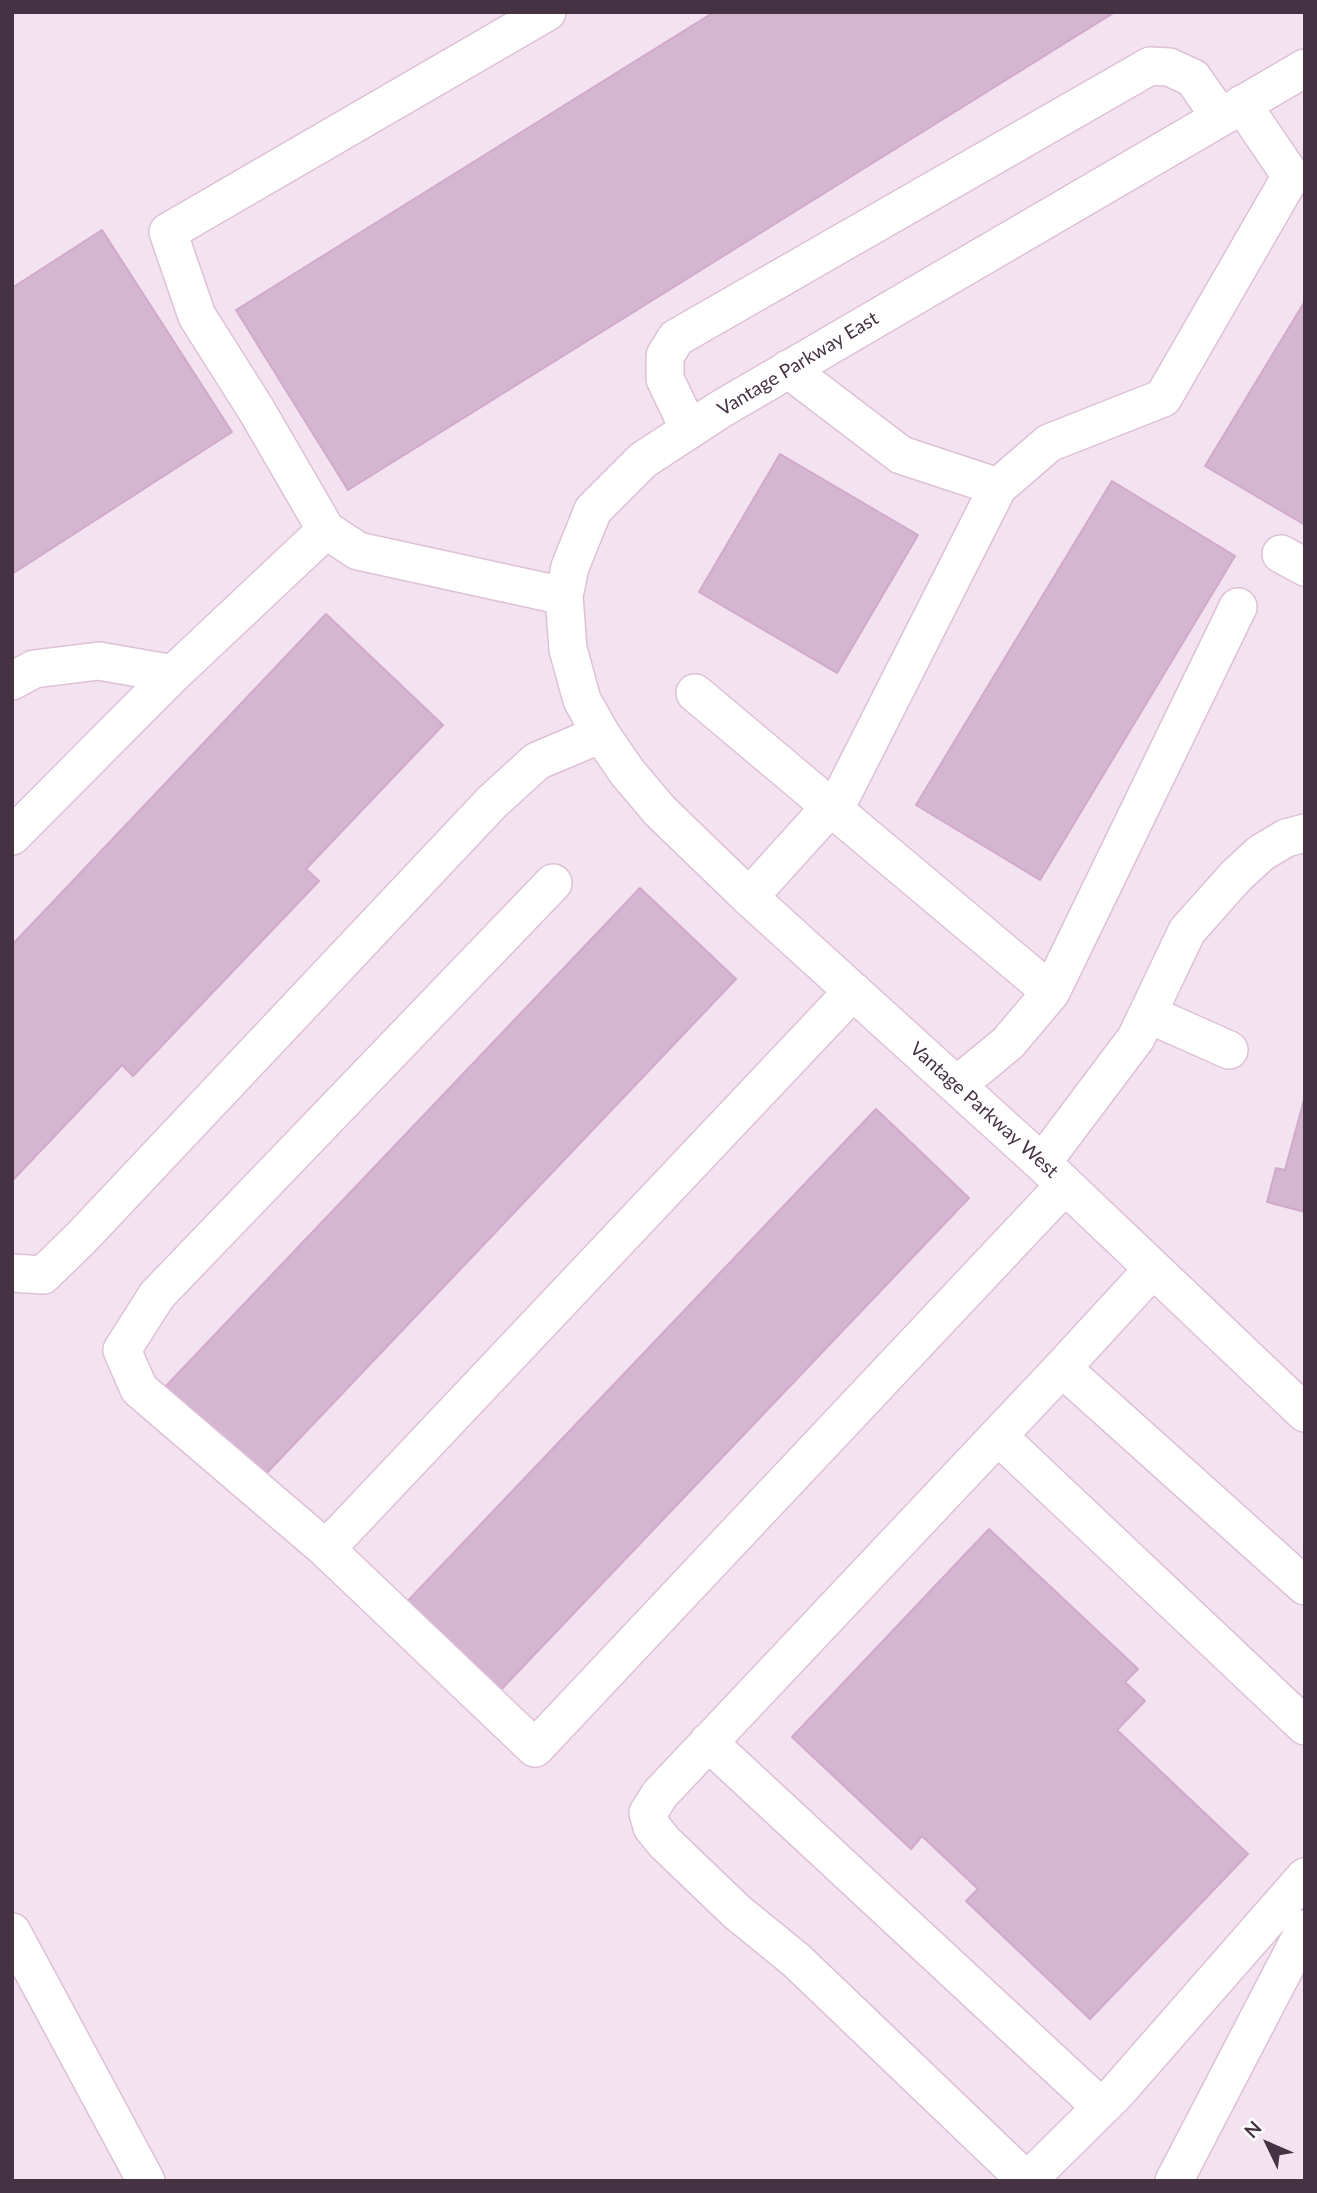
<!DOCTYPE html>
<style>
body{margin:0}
#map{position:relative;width:1317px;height:2193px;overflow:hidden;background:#f3e2ef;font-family:Lato,sans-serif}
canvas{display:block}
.frame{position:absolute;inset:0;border:14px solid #453242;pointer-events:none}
.north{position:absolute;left:1233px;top:2109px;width:70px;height:70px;-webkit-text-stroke:5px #fff;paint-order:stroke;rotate:314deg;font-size:19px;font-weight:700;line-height:28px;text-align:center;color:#453242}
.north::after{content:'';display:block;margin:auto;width:24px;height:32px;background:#453242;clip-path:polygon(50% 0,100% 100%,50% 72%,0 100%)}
</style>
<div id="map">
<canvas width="1317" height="2193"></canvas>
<div class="frame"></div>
<div class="north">N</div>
</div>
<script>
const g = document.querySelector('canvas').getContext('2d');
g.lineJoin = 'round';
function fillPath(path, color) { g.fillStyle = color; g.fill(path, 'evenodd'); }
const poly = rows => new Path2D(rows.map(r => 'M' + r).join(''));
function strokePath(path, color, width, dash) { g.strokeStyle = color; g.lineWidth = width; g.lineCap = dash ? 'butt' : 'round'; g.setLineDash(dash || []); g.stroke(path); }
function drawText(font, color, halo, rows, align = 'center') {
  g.font = font + ' Lato,sans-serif'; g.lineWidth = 5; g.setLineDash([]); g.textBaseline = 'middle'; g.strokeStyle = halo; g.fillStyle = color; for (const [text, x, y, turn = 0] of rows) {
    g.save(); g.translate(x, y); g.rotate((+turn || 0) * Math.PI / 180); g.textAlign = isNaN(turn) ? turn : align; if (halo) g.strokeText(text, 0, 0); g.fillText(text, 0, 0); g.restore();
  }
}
const building = poly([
 [714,12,1115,12,348,490,236,310,714,12],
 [102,230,232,432,12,574,12,288,102,230],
 [1305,301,1305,525,1205,466,1305,301],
 [780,454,918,535,837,673,699,592,780,454],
 [1112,481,1235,556,1040,880,916,805,1112,481],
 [326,614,443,725,306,869,319,881,133,1076,122,1065,12,1181,12,945,326,614],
 [640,888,736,979,262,1478,165,1387,640,888],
 [1305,1096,1305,1212,1267,1202,1276,1168,1285,1170,1305,1096],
 [876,1109,969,1198,495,1696,402,1607,876,1109],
 [989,1529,1138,1669,1125,1682,1145,1701,1117,1730,1248,1854,1090,2019,966,1901,978,1889,922,1836,911,1849,792,1737,989,1529]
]);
fillPath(building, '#d5b6d1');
strokePath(building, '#d1a9ca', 2);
const minor = poly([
 [547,12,168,232,197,316,257,411,326,530,358,551,564,596],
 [1305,68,721,409,643,460,593,510,570,567,564,596,568,649,582,700,601,734,627,772,660,811,749,897,1042,1163,1305,1413],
 [788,369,901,455,998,487],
 [689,429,665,379,665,356,676,338,1150,66,1169,67,1193,78,1220,117],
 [1281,554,1305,567],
 [12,681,34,669,99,661,173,674],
 [695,693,1051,992,1008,1043,957,1085],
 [12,836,173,674,326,530],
 [749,897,843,793,998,487,1049,443,1163,398,1291,176,1242,104],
 [853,991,326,1549,535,1748,1065,1185],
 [1051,992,1238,607],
 [1148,1014,1229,1050],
 [1042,1163,1136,1038,1187,931,1236,876,1261,853,1286,838,1305,833],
 [12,1273,43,1275,82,1237,492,802,537,761,601,734],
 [1062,1368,1305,1586],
 [998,1436,1305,1726],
 [326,1549,139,1389,122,1350,157,1295,553,883],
 [708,1742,1101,2107],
 [12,1932,146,2181],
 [1027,2181,796,1960,737,1912,664,1842,652,1827,648,1813,660,1794,1062,1368,1153,1269],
 [1027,2181,1116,2093,1305,1877],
 [1174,2181,1305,1929]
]);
strokePath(minor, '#ddc1d7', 40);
strokePath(minor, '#fff', 37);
drawText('19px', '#453242', '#fff', [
 ["Vantage Parkway East",798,364,-31],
 ["Vantage Parkway West",984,1110,42]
]);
</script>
